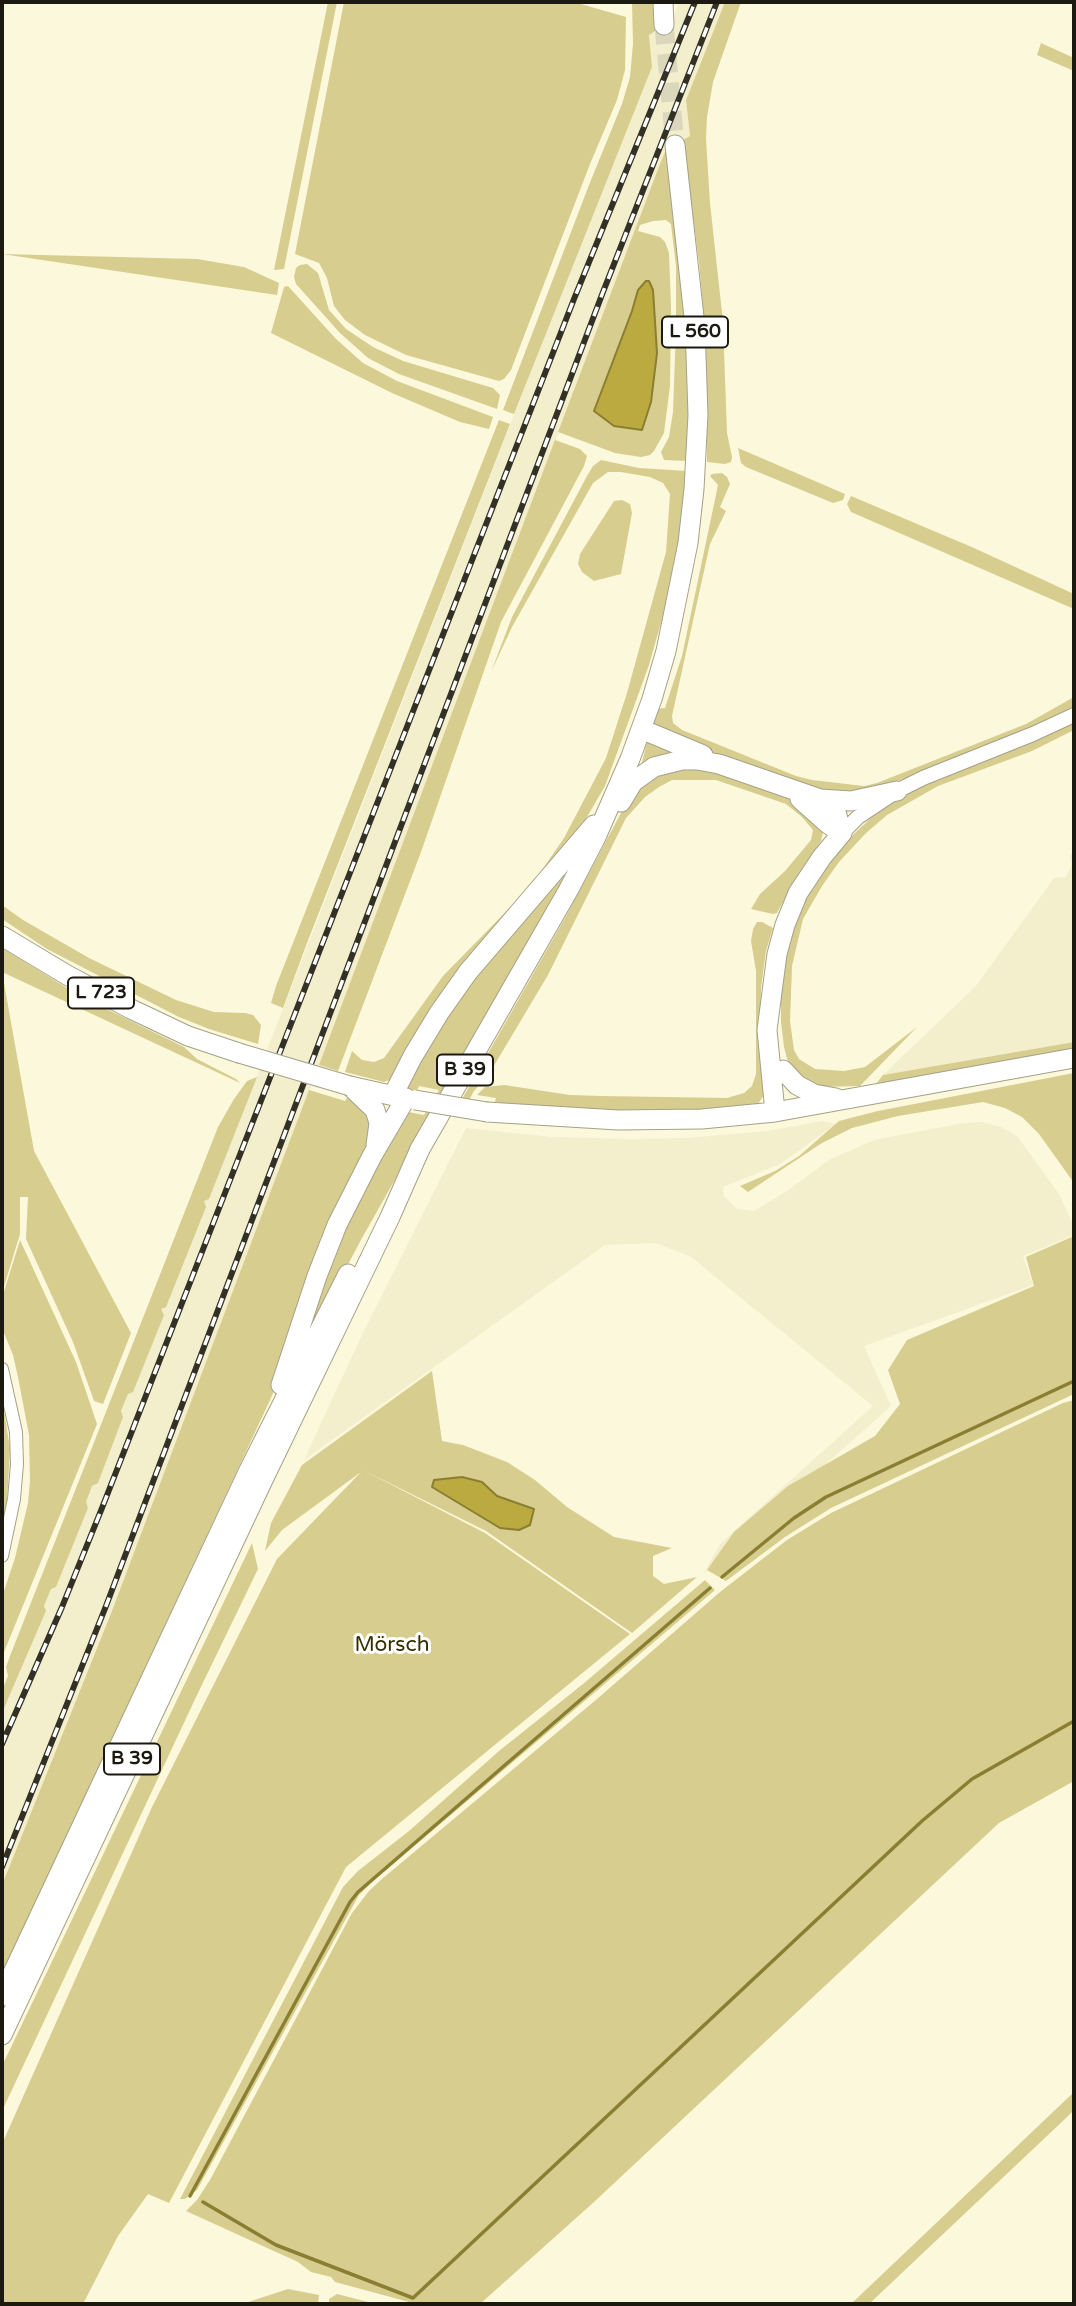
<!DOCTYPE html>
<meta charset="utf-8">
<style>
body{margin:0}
#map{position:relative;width:1076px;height:2306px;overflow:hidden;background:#fcf8dc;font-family:"Varela Round",sans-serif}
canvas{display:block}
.frame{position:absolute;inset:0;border:4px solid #1b1910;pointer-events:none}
</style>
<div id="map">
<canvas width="1076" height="2306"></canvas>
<div class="frame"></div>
</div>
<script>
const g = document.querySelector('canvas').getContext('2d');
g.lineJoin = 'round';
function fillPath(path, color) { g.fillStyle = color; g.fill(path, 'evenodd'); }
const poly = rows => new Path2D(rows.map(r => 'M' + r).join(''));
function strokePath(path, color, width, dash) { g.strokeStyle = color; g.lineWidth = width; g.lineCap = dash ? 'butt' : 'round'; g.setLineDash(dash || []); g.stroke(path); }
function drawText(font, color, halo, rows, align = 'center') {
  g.font = font + ' "Varela Round",sans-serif'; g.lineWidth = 6; g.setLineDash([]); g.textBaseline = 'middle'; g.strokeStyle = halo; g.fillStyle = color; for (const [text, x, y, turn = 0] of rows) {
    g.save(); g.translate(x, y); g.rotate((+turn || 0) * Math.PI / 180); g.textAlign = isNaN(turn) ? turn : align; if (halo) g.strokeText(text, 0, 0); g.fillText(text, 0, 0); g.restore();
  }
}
fillPath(poly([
 [679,2,725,2,686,100,690,136,665,152,141,1536,2,1885,2,1713,46,1612,44,1606,51,1589,56,1587,88,1508,86,1502,92,1486,98,1483,123,1417,121,1412,128,1394,133,1392,163,1315,161,1309,203,1201,209,1199,561,294,652,67,649,34,672,20],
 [1074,849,1074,1042,883,1075,976,986,1054,878,1066,877,1072,864,1070,856],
 [822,1121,836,1124,780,1164,723,1187,724,1196,737,1209,754,1211,787,1191,829,1160,874,1140,963,1123,982,1122,1001,1127,1017,1136,1059,1194,1074,1226,1074,1235,1023,1256,1033,1285,864,1346,891,1406,704,1573,720,1544,873,1406,690,1256,655,1243,605,1245,304,1460,360,1339,466,1128,552,1137,632,1139,687,1138,768,1131]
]), '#f3eecb');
fillPath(poly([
 [328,2,337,2,284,269,274,270],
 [344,2,574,2,626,17,625,70,617,100,590,164,511,370,504,379,499,381,406,355,365,335,345,320,334,306,327,278,319,263,295,254],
 [632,2,653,2,655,31,649,35,652,67,514,414,503,410,589,185,622,104,630,77,633,44],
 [725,2,741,2,713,82,707,117,706,139,710,203,723,322,727,433,732,457,731,462,725,464,707,462,706,340,699,262,683,140,690,136,686,100],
 [1041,43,1074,58,1074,71,1037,55],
 [668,149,689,344,689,461,664,460,661,452,669,437,673,412,676,330,676,266,671,224,666,220,653,221,640,225,638,231,660,237,665,242,669,253,671,306,670,386,664,433,654,451,650,455,641,457,615,453,558,432,660,164,665,152],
 [2,254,197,259,244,267,279,283,277,295],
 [307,264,318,273,329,310,346,329,373,347,403,361,493,388,500,395,497,409,399,374,368,358,340,333,296,284,294,277,296,268,300,265],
 [288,286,336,339,363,363,397,381,493,417,489,429,460,422,392,393,271,333,284,287],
 [499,420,510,424,307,943,283,1008,271,1003,276,986],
 [555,440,580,449,587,456,584,466,501,622,421,852,338,1071,319,1065],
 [738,448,845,494,843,500,833,503,746,467,741,463],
 [601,460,639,468,688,471,677,566,649,665,605,786,577,834,392,1079,384,1082,345,1072,352,1051,362,1060,374,1062,384,1058,443,976,531,886,564,838,606,758,627,693,666,552,670,494,663,483,650,477,621,472,608,472,593,483,512,627,491,672,512,617,587,476,593,466],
 [722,473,727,477,730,484,720,507,726,511,710,544,672,716,673,723,682,730,796,776,812,780,864,786,877,783,1026,724,1074,697,1074,708,1047,721,916,775,846,797,722,759,653,724,656,709,665,708,682,656,717,490,718,485,710,476,712,474],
 [851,496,974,548,1074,594,1074,609,851,512,847,504],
 [622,500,630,504,632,513,621,574,594,581,582,572,578,564,580,554,614,501],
 [1074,721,1074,730,1032,751,938,786,887,815,866,833,839,862,822,886,803,919,792,966,790,1021,794,1050,799,1059,815,1069,844,1071,865,1067,917,1027,860,1086,820,1087,805,1084,788,1062,784,1047,781,1022,781,985,788,943,809,890,841,846,873,816,915,789],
 [648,738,691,754,640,770],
 [701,765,792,800,823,831,821,841,799,873,777,913,773,914,751,909,760,894,785,871,811,840,813,830,802,817,786,804,716,780,672,780,659,787,645,797,626,818,548,975,492,1069,490,1080,481,1083,474,1091,469,1100,462,1099,565,918,630,796,649,775],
 [573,864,362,1238,327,1304,294,1374,314,1296,359,1194,408,1112,424,1115,439,1090,419,1086,417,1091,405,1088,450,1004],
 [2,905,23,920,89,958,176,1000,214,1012,245,1013,253,1015,261,1025,258,1044,209,1029,179,1017,47,949,2,919],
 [757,922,762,922,773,928,766,951,761,988,760,1037,764,1095,758,1104,699,1110,623,1112,531,1107,495,1102,496,1098,477,1095,485,1087,504,1085,570,1095,602,1096,727,1098,744,1093,752,1086,756,1074,756,971,751,941,753,929],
 [2,948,80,996,184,1047,197,1059,236,1079,240,1083,2,972,34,1151,131,1333,103,1404,94,1401,73,1342,26,1239,28,1197,20,1197,20,1234,2,1293],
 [1074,1042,1074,1049,876,1084,883,1075],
 [1074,1073,1074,1183,1039,1134,1022,1117,1005,1108,983,1102,898,1116,852,1128,822,1143,748,1192,740,1186,775,1171,799,1156,839,1121,878,1111],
 [257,1077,209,1199,204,1201,206,1207,166,1307,161,1309,164,1315,133,1392,128,1394,121,1411,123,1417,98,1483,92,1486,86,1502,88,1508,56,1587,51,1589,44,1606,46,1611,2,1713,2,1690,8,1676,6,1667,10,1656,218,1127,234,1099,247,1081],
 [309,1090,345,1101,347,1098,362,1103,376,1135,271,1398,2,1973,2,1885,113,1608],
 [1074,1236,1074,1394,831,1508,785,1537,726,1581,707,1570,734,1532,788,1486,875,1436,900,1404,888,1370,907,1340,1034,1286,1026,1257],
 [20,1240,76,1362,97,1424,2,1657,2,1597,15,1558,28,1503,30,1481,29,1435,18,1377,13,1355,2,1328,2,1298],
 [432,1371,442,1441,463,1445,507,1462,535,1480,567,1507,614,1537,672,1548,653,1556,653,1576,664,1584,697,1577,632,1633,486,1531,363,1470,485,1533,630,1634,346,1867,169,2203,148,2194,118,2236,83,2304,2,2304,2,2144,152,1807,277,1559,361,1472,282,1530,265,1551,271,1523,302,1465],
 [434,1480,482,1482,496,1496,506,1500],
 [2,1398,10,1449,7,1501,2,1532],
 [1074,1400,1074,1781,999,1823,594,2202,480,2304,411,2304,409,2302,335,2282,331,2277,311,2272,298,2262,186,2211,197,2200,210,2180,352,1913,369,1891,382,1879,597,1699,720,1592,787,1540,831,1513,1063,1403],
 [252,1543,258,1569,197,1695,2,2111,2,2066],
 [705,1580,715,1590,372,1882,359,1895,197,2190,185,2199,180,2199,343,1887,358,1871,409,1831,499,1751,583,1684],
 [1074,2092,1074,2110,1066,2118,869,2304,851,2304],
 [288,2289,319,2295,318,2304,242,2304],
 [337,2294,376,2304,329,2304,329,2299]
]), '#d7cd8f');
const water = poly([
 [646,281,649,281,653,290,657,353,651,402,642,430,614,426,594,411,632,311,638,290,646,281],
 [462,1477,482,1482,497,1496,534,1509,530,1525,519,1530,500,1528,432,1487,434,1480,462,1477]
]);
fillPath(water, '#baaa40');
strokePath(water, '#8a7e32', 2);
strokePath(poly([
 [722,1577,794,1518,826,1497,1074,1381],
 [190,2196,350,1902,358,1892,710,1588],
 [203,2202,276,2245,413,2298,922,1821,972,1779,1074,1721]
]), '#8a7e32', 3.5);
strokePath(poly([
 [664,25,675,145]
]), '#dad7bd', 19, [19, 10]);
const minor = poly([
 [2,1369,16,1432,17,1464,14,1499,2,1556]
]);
const tertiary = poly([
 [842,833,858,817,897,791,923,778,1033,734,1074,715]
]);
const primary = poly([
 [663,2,664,25],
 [641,729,703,755],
 [800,799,828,824,842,833],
 [820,799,851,801,897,791],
 [621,802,633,782,654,767,682,760,697,760,719,764,820,799,836,812,842,833],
 [2,936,67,975,131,1009,188,1036,239,1053],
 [783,1070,797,1085,814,1094,836,1098],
 [350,1086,403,1098],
 [393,1095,413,1056,439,1013,468,972,594,825],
 [487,1112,618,1120,702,1119,775,1112,1074,1058],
 [775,1112,767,1030,777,954,785,925,798,893,822,857,842,833],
 [420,1149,569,889,596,837,630,759,652,699,666,651,688,543,694,489,698,415,695,326,675,145]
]);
const trunk = poly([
 [350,1086,375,1110,379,1123,376,1145],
 [281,1385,317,1276,337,1225,372,1156,406,1098],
 [2,1996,249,1470,348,1274],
 [2,2035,262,1482,390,1217,420,1149]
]);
strokePath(minor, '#a5a187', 14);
strokePath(tertiary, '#a5a187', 16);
strokePath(primary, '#a5a187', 21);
strokePath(trunk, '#a5a187', 21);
strokePath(minor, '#fff', 12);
strokePath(tertiary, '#fff', 14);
strokePath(primary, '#fff', 19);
strokePath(trunk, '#fff', 19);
const rail = poly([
 [2,1744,62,1607,102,1508,574,299,695,2],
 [2,1867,106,1606,603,292,717,2]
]);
strokePath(rail, '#333126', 6);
strokePath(rail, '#fff', 3.5, [10]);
const primaryBridge = poly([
 [239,1053,350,1086],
 [415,1100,487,1112]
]);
strokePath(primaryBridge, '#a5a187', 21, []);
strokePath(primaryBridge, '#fff', 19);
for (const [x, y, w] of [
 [695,332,66],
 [101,993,66],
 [465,1070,56],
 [132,1759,56]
]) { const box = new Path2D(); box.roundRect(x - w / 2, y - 15.5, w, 31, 5); g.fillStyle = '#fff'; g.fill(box); strokePath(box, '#1b1910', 2); }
drawText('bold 19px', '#1b1910', null, [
 ["L 560",695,332],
 ["L 723",101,993],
 ["B 39",465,1070],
 ["B 39",132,1759]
]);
drawText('21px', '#352e00', '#fff', [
 ["Mörsch",392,1645]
]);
</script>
